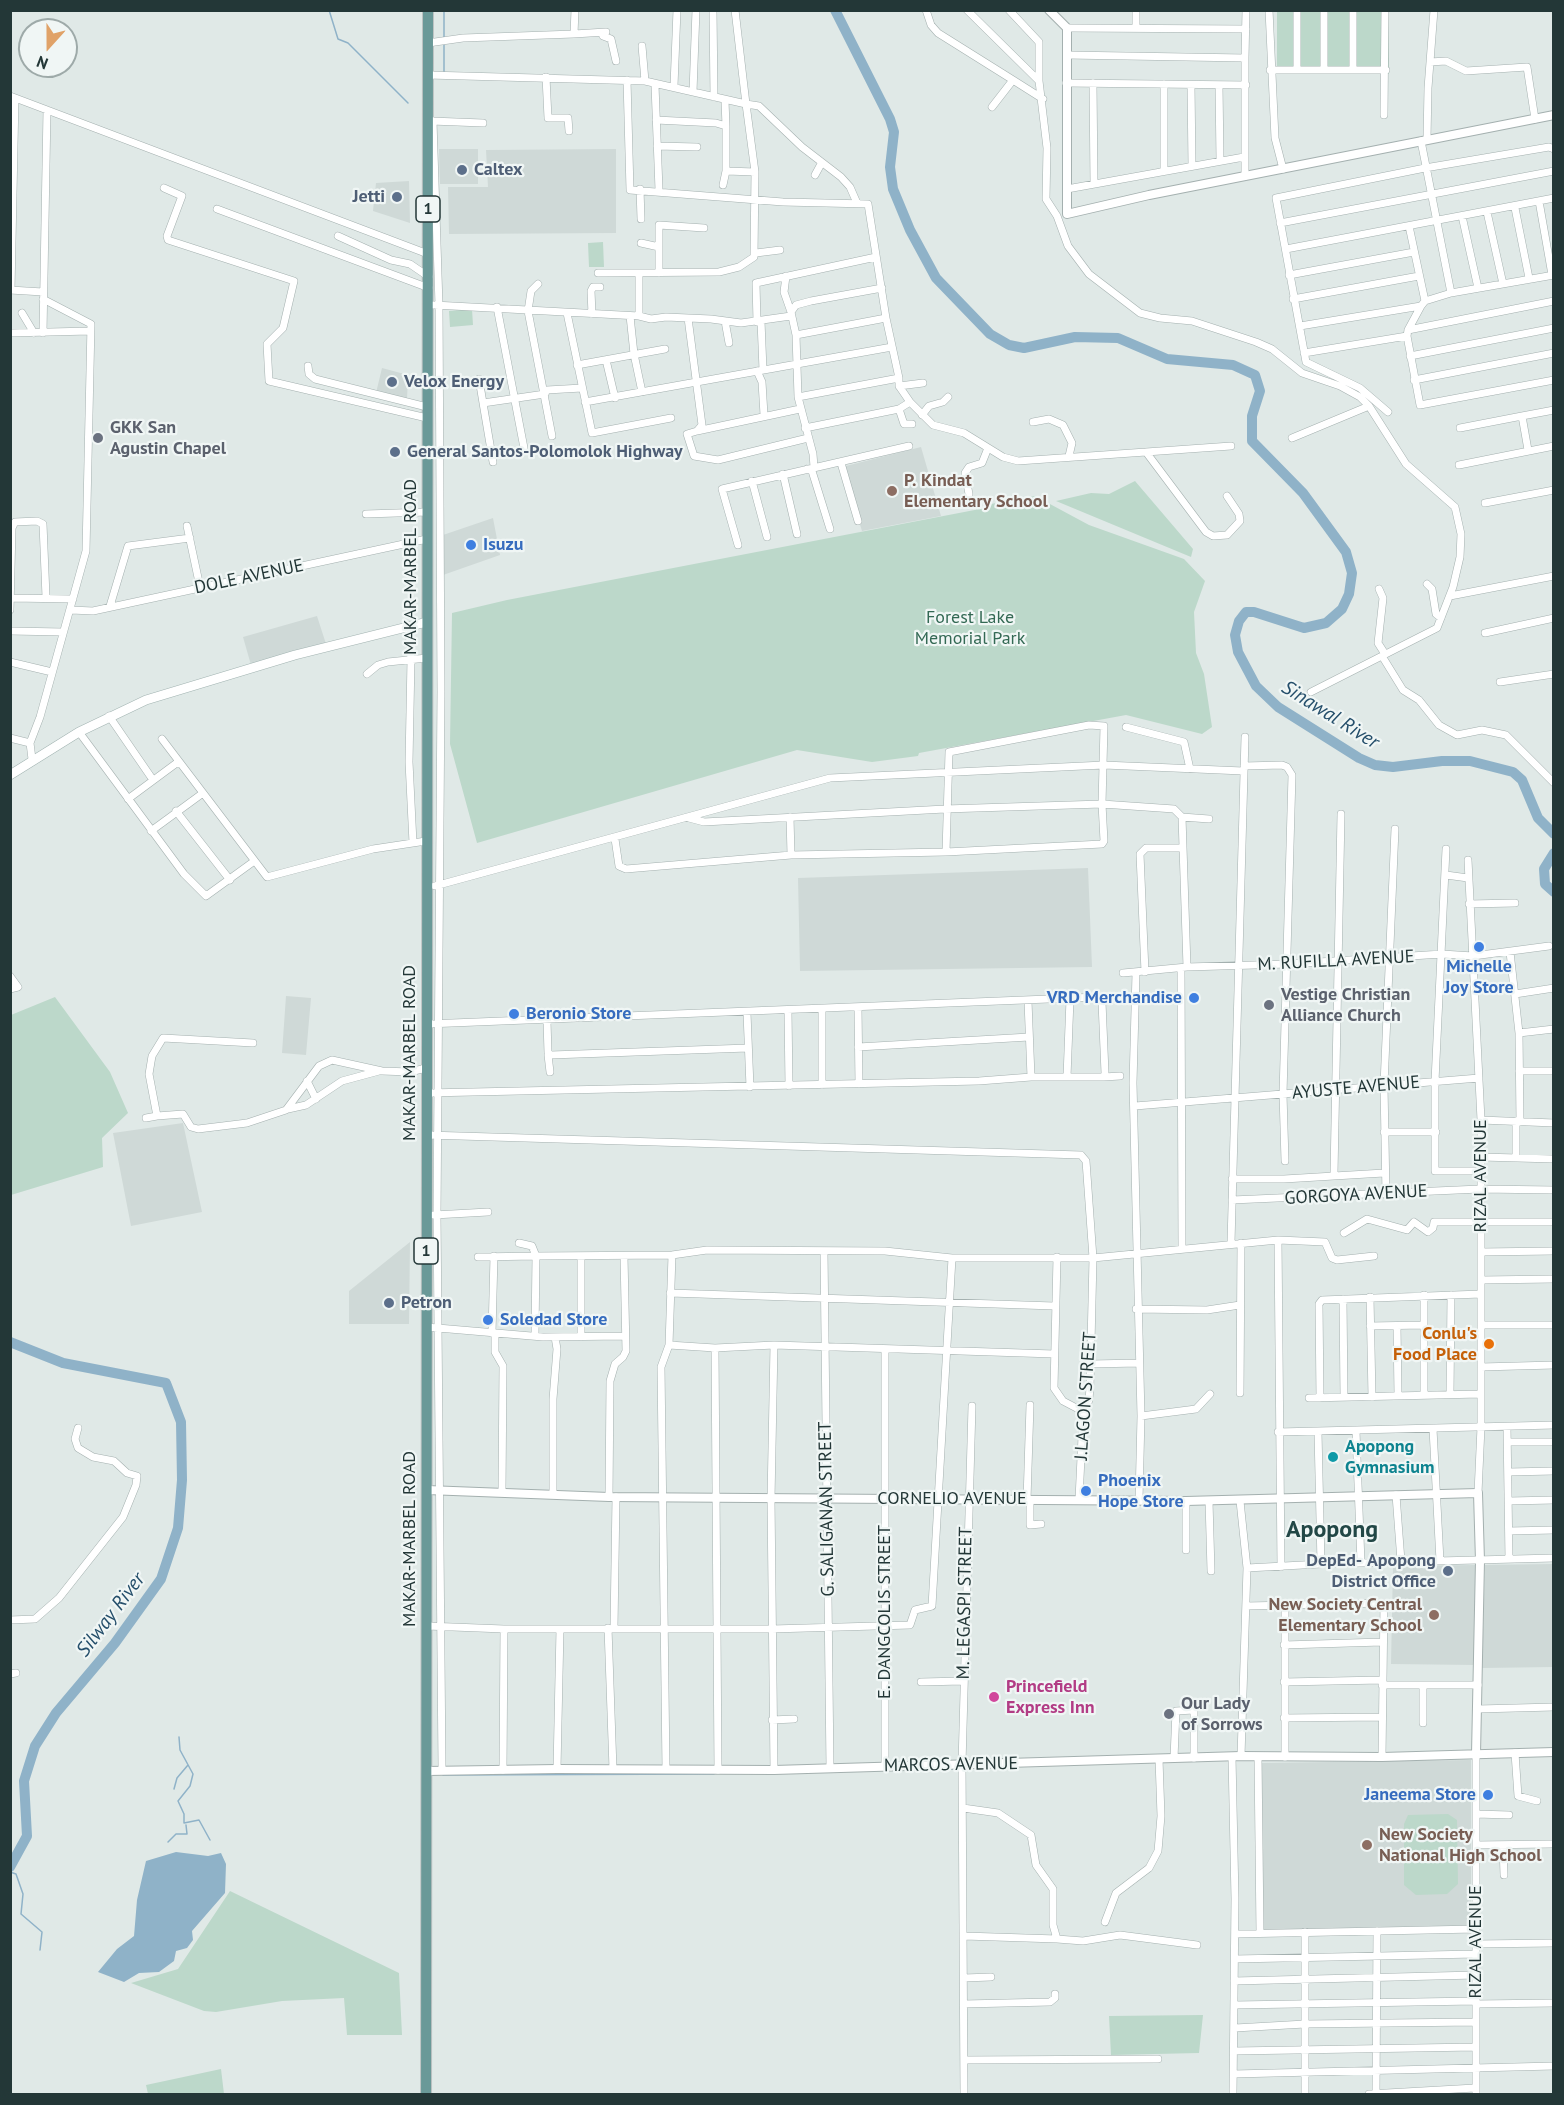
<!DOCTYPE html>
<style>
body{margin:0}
#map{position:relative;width:1564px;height:2105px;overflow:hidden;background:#e0e9e7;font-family:"PT Sans",sans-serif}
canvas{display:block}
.frame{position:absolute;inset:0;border:12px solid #233737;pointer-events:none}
.north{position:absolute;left:18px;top:18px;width:60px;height:60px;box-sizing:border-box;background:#f0f6f5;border:2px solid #9eaaa9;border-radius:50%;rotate:201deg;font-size:16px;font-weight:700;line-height:24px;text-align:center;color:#233737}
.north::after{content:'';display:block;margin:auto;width:21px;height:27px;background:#e0a268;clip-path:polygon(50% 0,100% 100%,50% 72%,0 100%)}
</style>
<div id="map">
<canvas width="1564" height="2105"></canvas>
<div class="frame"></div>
<div class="north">N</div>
</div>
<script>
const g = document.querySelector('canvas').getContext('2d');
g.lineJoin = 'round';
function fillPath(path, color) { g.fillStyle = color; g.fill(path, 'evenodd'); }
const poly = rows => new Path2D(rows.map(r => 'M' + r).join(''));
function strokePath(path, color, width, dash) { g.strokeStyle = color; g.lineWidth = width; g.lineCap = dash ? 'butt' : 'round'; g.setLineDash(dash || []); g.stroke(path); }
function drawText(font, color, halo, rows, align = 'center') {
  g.font = font + ' "PT Sans",sans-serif'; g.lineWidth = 4.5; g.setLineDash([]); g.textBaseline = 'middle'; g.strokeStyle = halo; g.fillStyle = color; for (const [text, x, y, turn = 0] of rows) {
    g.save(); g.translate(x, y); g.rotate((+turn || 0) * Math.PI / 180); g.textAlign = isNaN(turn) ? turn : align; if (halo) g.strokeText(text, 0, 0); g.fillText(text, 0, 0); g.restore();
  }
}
fillPath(poly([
 [439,149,478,149,478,184,440,184],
 [616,149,616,233,449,234,448,187,488,187,486,150],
 [409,181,410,223,373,211,376,183],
 [382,368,408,375,407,400,376,393],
 [921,447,941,516,862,531,842,467],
 [493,518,500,555,443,575,443,535],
 [317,616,326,644,251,665,243,637],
 [1088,868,1092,967,800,971,798,878],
 [286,996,311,998,306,1055,282,1053],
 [183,1123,202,1212,131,1226,113,1133],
 [410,1242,409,1324,349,1324,349,1291],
 [1553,1564,1553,1667,1482,1668,1485,1565],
 [1476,1565,1475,1665,1391,1664,1393,1566],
 [1471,1760,1471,1927,1262,1932,1262,1763]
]), '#cfd9d7');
fillPath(poly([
 [1277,11,1389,11,1389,74,1277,73],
 [603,242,604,267,589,267,588,243],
 [472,309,473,325,450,327,449,311],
 [1135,481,1193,549,1191,557,1056,501,1091,493,1109,494],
 [1035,496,1089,525,1184,559,1205,581,1194,612,1196,653,1204,674,1212,727,1202,734,1126,715,919,753,918,756,872,762,797,750,477,843,450,744,452,613,507,600,985,508,991,504],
 [55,997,110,1072,128,1113,102,1138,103,1167,11,1195,11,1015],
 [1448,1814,1457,1820,1458,1884,1447,1894,1416,1895,1404,1885,1404,1824,1408,1815],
 [230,1891,399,1973,402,2035,347,2035,344,1998,282,2001,216,2012,204,2011,131,1983,178,1969],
 [1203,2015,1199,2053,1111,2055,1109,2016],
 [221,2069,224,2094,148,2094,146,2085]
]), '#bcd8ca');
fillPath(poly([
 [176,1852,208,1856,221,1853,226,1864,225,1893,192,1931,193,1940,187,1948,176,1951,174,1961,159,1972,139,1973,124,1982,98,1972,117,1949,134,1936,137,1900,146,1861]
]), '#8fb2c8');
strokePath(poly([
 [329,10,338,39,348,43,408,103],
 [444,10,444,37],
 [444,72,444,45],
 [179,1737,180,1750,193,1774,190,1786,178,1801,184,1814,184,1823,199,1820,210,1840],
 [932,1769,958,1769],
 [443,1775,714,1774],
 [174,1789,177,1778,188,1765],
 [168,1842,176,1834,187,1834,186,1825],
 [10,1872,16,1874,23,1894,21,1914,42,1932,40,1950]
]), '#8fb2c8', 1.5);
strokePath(poly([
 [835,10,890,119,894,132,890,167,893,189,910,230,936,278,990,334,1009,345,1024,348,1075,337,1118,338,1167,359,1233,365,1255,375,1260,391,1252,416,1252,441,1303,493,1346,552,1352,573,1349,594,1342,609,1326,623,1304,628,1254,612,1246,612,1239,621,1235,635,1238,652,1256,686,1278,707,1359,758,1375,765,1393,767,1442,761,1470,761,1513,772,1522,780,1538,818,1554,834],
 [1554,853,1544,869,1545,884,1554,892],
 [10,1342,63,1363,166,1383,181,1422,182,1480,178,1528,161,1579,115,1643,56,1713,35,1746,24,1781,27,1836,10,1867]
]), '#8fb2c8', 10);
const minor = poly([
 [713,10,714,97],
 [735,10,746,104,759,106,802,147,841,177,850,187,857,203],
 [926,10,931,25,938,33,1013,80],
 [967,10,1039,81,1047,148,1046,199,1057,216,1068,246,1089,274,1140,313,1160,318,1192,321,1256,342,1272,349,1302,373,1340,386,1360,397,1369,406,1406,464,1455,507,1461,534,1460,557,1453,587,1437,628,1311,692],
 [1009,10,1039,42,1039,81],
 [1269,10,1275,138,1283,169],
 [1353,10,1353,70],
 [1067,28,1246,29],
 [1136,28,1136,10],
 [574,34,606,32,603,36,611,39,616,61],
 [428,43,463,38,574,34,575,10],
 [642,46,645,81],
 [1067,55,1245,58,1245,176],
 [1245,58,1246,10],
 [1430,62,1446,61,1466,71,1527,67,1535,119],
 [1270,70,1386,70],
 [1297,70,1297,10],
 [1324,70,1324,10],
 [428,75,645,81,746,104,755,172,754,257,739,267,719,272,598,273],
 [546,77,548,118,568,118,569,131],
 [627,80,630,190,783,202,868,204,886,318,899,378],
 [1066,83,1246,85],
 [1093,83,1094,184],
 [1164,84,1164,170],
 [655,85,659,190],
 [1191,85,1192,166],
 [1219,85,1220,160],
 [674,86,677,10],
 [693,92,696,10],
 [10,96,428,254],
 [725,101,726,126],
 [992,107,1013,80,1043,99],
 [1384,115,1385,10],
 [656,120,716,123,726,126,726,171,755,172],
 [431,121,483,123],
 [433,121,439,305,441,691,437,1215,442,1767],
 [1427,139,1428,88,1434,10],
 [1421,141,1451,293],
 [657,146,697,147],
 [815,175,821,164],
 [723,185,726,171],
 [164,188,182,196,167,236,168,240,294,281,283,328,267,344,269,381,427,418],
 [640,189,641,219],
 [1067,189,1244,157],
 [1539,201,1552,275],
 [1515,208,1529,278],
 [217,209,429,288],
 [1487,212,1503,284],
 [1462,216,1478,288],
 [1280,223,1554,171],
 [1409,226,1425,301],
 [338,236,391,260,410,264,429,277],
 [641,243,659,247],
 [1286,249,1554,198],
 [756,253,780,250],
 [639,273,639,316],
 [659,273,659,225,704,228],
 [1289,275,1414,252],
 [786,276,784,292,791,312],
 [538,284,531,291,528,311,552,436],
 [10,290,43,292],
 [11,290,15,98],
 [1293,299,1419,276],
 [1554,301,1408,330,1407,336,1420,405,1554,380],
 [434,305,639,316,651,319,666,317,711,319,741,323,791,316],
 [1421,306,1425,301,1451,293,1554,275],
 [497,307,524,448],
 [22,313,34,333],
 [567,313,592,433,671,418],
 [592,314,591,291,593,287,600,287],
 [630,316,634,354,642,392],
 [688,318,702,425,697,431,687,434,694,456,718,460,808,438],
 [725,321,729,343],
 [761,321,763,370],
 [757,322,756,283,876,257],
 [1300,326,1421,306,1408,330],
 [10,333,90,331],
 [43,333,47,110],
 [796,335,886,318],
 [1304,353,1407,336],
 [1410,356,1554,328],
 [606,360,615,398],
 [577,365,665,349],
 [308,366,309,374,315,379,427,407],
 [757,371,762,382,764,415],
 [479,379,483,403],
 [1414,380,1554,353],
 [899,386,923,383],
 [798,397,899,378,899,386,910,402,933,425,964,433,1003,457,1018,461,1146,452],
 [585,402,892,347],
 [899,409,904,424,912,424],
 [1388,412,1360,388,1306,362,1276,198,1425,168,1549,147,1554,149],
 [922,415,929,406,943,402,948,397],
 [1033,422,1049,419,1063,425,1072,443,1069,456],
 [805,428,899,409,910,402],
 [1460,428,1522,416],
 [697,431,800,409],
 [1292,438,1369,406],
 [1528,450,1522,416,1554,410],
 [493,462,483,403,545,394,547,390,582,388],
 [841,463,858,521],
 [1459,465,1554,446],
 [814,467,813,454,798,397,796,335,791,312,796,305,811,301,882,288],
 [807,469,812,471,830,529],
 [783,474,797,534],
 [752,481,767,537],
 [969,494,965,473,969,467,982,463,988,448],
 [1227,496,1239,514,1240,521,1227,535,1213,536,1206,532,1146,452,1231,446],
 [1485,503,1554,490],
 [366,514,427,512],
 [187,526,200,587],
 [738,545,722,489,909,446],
 [1427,584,1432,589,1436,614,1441,618],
 [1379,589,1383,598,1378,643,1385,654],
 [1450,596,1554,576],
 [11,598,73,599],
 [110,606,128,546,190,538],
 [10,610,12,528,15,522,37,521,43,524,46,597],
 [71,610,93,611,427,539],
 [409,627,411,659,409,762,413,843],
 [10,631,63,632],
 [1485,633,1554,618],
 [1382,656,1403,690,1419,700,1439,725,1457,735,1482,730,1506,735,1554,783],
 [10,662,52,672],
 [367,674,378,665,388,662,427,658],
 [1500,682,1554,674],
 [109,716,153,780],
 [1126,727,1184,742,1190,769],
 [79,732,184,874,206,896,253,862],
 [10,738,30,743],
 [162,739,267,877,373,849,426,841],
 [32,759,30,743,40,717,86,551,91,324,43,299],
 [1244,766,1282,765,1287,767,1292,775,1283,1094,1285,1161],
 [128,799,178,762],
 [176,811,230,880],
 [790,817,791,855],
 [1182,817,1209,819],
 [689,818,704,822,945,809,1102,804,1174,809,1182,817,1187,967],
 [151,831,203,793],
 [615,839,619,866,626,869,791,855,946,852,1102,844,1104,841,1102,804,1104,726,1089,725,949,752,946,852],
 [1446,849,1435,1081,1435,1171,1481,1171],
 [1468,860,1481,1120,1481,1427,1478,1493],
 [1446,875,1468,878],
 [435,886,830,778,1104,765,1243,771],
 [1469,904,1515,903],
 [1510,952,1519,1033,1520,1122],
 [1181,969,1182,1247],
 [1145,972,1140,854,1146,848,1183,848],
 [1123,973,1187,967,1288,964,1442,954,1473,956,1549,946],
 [1136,973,1133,1083,1141,1416,1139,1500],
 [10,976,18,987,10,989],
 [1515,994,1554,988],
 [1028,1001,1031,1077],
 [858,1008,859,1084],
 [822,1009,822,1085],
 [788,1011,789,1086],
 [747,1013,750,1087],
 [547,1021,548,1053,551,1055,748,1048],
 [1519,1033,1554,1029],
 [253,1043,163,1038,152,1056,149,1074,157,1116,183,1114,191,1127,198,1129,247,1123,286,1110,319,1066,332,1060,382,1071,410,1072,426,1068],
 [858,1047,1029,1037],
 [548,1055,550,1072],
 [1519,1071,1554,1071],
 [1067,1077,1070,999],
 [1104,1077,1120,1076],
 [307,1081,316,1099],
 [427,1093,979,1081,1031,1077,1104,1077,1105,1073,1102,1002,1098,997,427,1024],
 [1135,1106,1479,1078],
 [288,1109,306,1105,342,1081,379,1071],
 [146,1118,157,1116],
 [1481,1120,1554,1123],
 [1516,1121,1516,1157],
 [1384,1132,1436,1132],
 [427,1135,1081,1155,1086,1161,1093,1258,1090,1387,1089,1400,1083,1416,1079,1499],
 [1481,1157,1554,1159],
 [1334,1174,1341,814],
 [1232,1179,1284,1179,1384,1173],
 [1386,1195,1384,1085,1395,829],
 [1232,1200,1480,1189,1554,1190],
 [434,1215,488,1212],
 [1344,1233,1367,1219,1407,1230,1414,1222,1428,1232,1433,1228,1434,1222,1554,1222],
 [1278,1240,1281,1567],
 [519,1243,532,1246,536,1256,672,1255,707,1250,885,1251,952,1258,1093,1258,1278,1240,1325,1242,1332,1258,1337,1260,1374,1256],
 [1231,1243,1245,737],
 [824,1251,830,1768],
 [1481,1252,1554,1251],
 [478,1257,536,1256,535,1336],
 [581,1257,581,1337],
 [1057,1257,1054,1388,1063,1401,1084,1412],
 [1482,1280,1554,1279],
 [670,1293,1054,1306],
 [1424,1295,1424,1394],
 [1370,1297,1372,1397],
 [1343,1299,1344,1397],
 [1136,1309,1207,1310,1240,1305],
 [1481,1325,1554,1325],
 [1370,1326,1423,1325],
 [1397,1326,1398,1395],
 [426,1327,543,1337,624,1336],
 [492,1333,494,1256],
 [495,1333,495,1352,503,1366,502,1491],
 [669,1345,715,1348,774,1345,1054,1354],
 [715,1348,718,1770],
 [885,1350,885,1766],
 [1091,1364,1139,1363],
 [1481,1367,1554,1365],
 [1240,1393,1241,1243],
 [1450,1394,1451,1295],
 [1309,1398,1480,1394],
 [1320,1398,1319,1304,1322,1300,1481,1294],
 [1141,1416,1196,1409,1210,1394],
 [1507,1427,1509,1559],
 [1433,1429,1440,1561],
 [1356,1431,1361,1563],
 [1278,1432,1554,1425],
 [1318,1432,1321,1564],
 [1508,1442,1554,1442],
 [1509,1472,1554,1471],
 [553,1494,553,1399,557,1349,555,1337],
 [1396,1495,1401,1561],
 [609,1497,610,1381,615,1364,623,1357,626,1351,624,1256],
 [1027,1500,1030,1405],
 [1030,1500,1030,1525,1041,1524],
 [1186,1501,1186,1550],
 [1209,1501,1211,1571],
 [1240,1501,1247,1568,1241,1756],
 [1509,1501,1554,1500],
 [1509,1531,1554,1530],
 [1247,1568,1321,1564,1554,1558],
 [1246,1606,1384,1603,1382,1757],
 [10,1620,35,1619,59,1598,123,1517,136,1485,137,1476,127,1473,114,1461,93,1457,78,1448,75,1439,78,1428],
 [427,1626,504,1629,772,1629,910,1625,915,1610,932,1606,952,1258],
 [608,1628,613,1769],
 [614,1628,616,1497],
 [1284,1645,1382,1642],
 [10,1674,16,1673],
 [921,1682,963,1681],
 [1284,1682,1382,1680],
 [1382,1685,1478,1685],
 [1423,1685,1423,1723],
 [1478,1709,1554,1707],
 [1284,1718,1382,1717],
 [772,1720,794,1719],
 [1515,1753,1518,1796,1537,1801],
 [1232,1757,1235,1899,1233,2094],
 [1258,1757,1260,1933],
 [1285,1757,1285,1606],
 [1174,1758,1176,1711,1194,1710,1194,1758],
 [557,1769,560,1629],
 [666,1769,661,1367,669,1345,672,1255],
 [503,1770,504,1629],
 [774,1770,771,1499,774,1345],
 [963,1808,998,1813,1031,1835,1036,1865,1053,1889,1053,1925,1057,1939,1083,1941,1120,1935,1197,1945],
 [1476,1814,1509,1815],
 [1476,1845,1552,1844],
 [1503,1845,1504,1875],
 [1105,1922,1116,1893,1149,1868,1158,1851,1161,1816,1159,1759],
 [1235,1934,1476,1929],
 [964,1936,1057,1939],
 [1476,1944,1554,1943],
 [1235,1959,1476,1954],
 [964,1978,991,1977],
 [1234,1981,1476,1975],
 [964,2004,1050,2002,1055,1998,1055,1994],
 [1476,2004,1554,2003],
 [1235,2005,1476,2001],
 [1235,2028,1305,2024,1476,2022],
 [1234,2051,1476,2047],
 [964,2060,1158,2059],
 [1234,2074,1554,2066],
 [964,2094,962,1764,972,1406],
 [1305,2094,1305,1932],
 [1369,2094,1475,2088],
 [1376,2094,1377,1931],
 [1476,2094,1476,1754]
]);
const tertiary = poly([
 [1049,10,1067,28,1067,214,1149,195,1554,115],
 [427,1490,609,1497,1186,1501,1478,1493,1480,1561,1476,1754],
 [427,1771,557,1769,774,1770,1241,1756,1382,1757,1554,1752]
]);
const secondary = poly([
 [10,775,79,732,146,700,295,655,427,622]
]);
const primary = poly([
 [426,2094,428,10]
]);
strokePath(minor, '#a4b0af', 8);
strokePath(tertiary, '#a4b0af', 10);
strokePath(secondary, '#a1b3b1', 10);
strokePath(primary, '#bdc3c3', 12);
strokePath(minor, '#fff', 7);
strokePath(tertiary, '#fff', 8);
strokePath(secondary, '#fff', 9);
strokePath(primary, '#6a9998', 10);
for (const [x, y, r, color] of [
 [462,170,6,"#5c6f8a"],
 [397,197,6,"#5c6f8a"],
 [392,382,6,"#5c6f8a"],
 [98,438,6,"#6b7280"],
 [395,452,6,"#5c6f8a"],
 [892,491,6,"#8d6e63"],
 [471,545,6,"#3f7fe0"],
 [1479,947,6,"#3f7fe0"],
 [1194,998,6,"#3f7fe0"],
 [1269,1005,6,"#6b7280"],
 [514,1014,6,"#3f7fe0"],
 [389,1303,6,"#5c6f8a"],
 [488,1320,6,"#3f7fe0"],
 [1489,1344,6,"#e8710a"],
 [1333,1457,6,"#0f9aa8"],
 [1086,1491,6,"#3f7fe0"],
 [1448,1571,6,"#5c6f8a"],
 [1434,1615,6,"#8d6e63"],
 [994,1697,6,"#d1479c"],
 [1169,1714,6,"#6b7280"],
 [1488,1795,6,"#3f7fe0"],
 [1367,1845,6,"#8d6e63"]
]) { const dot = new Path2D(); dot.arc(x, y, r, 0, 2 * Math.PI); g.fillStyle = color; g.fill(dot); strokePath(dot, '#f0f6f5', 2); }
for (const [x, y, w] of [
 [428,209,24],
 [426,1251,24]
]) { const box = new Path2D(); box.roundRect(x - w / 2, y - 13, w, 26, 4.5); g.fillStyle = '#f0f6f5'; g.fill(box); strokePath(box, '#233737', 1.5); }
drawText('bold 16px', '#233737', null, [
 ["1",428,209],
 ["1",426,1251]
]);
drawText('bold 18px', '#4e5e75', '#f0f6f5', [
 ["Caltex",474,170],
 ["Jetti",385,197,"right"],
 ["Velox Energy",404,382],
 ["General Santos-Polomolok Highway",407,452],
 ["Petron",401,1303],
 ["DepEd- Apopong",1436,1561,"right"],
 ["District Office",1436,1582,"right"]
], 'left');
drawText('bold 18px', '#5b616d', '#f0f6f5', [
 ["GKK San",110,428],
 ["Agustin Chapel",110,449],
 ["Vestige Christian",1281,995],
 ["Alliance Church",1281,1016],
 ["Our Lady",1181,1704],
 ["of Sorrows",1181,1725]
], 'left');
drawText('bold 18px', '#785e54', '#f0f6f5', [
 ["P. Kindat",904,481],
 ["Elementary School",904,502],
 ["New Society Central",1422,1605,"right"],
 ["Elementary School",1422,1626,"right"],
 ["New Society",1379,1835],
 ["National High School",1379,1856]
], 'left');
drawText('bold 18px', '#366cbe', '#f0f6f5', [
 ["Isuzu",483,545],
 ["Michelle",1479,967,"center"],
 ["Joy Store",1479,988,"center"],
 ["VRD Merchandise",1182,998,"right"],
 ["Beronio Store",526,1014],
 ["Soledad Store",500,1320],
 ["Phoenix",1098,1481],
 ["Hope Store",1098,1502],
 ["Janeema Store",1476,1795,"right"]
], 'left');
drawText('18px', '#233737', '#f0f6f5', [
 ["MAKAR-MARBEL ROAD",411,567,-90],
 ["DOLE AVENUE",249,577,-12],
 ["M. RUFILLA AVENUE",1336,961,-3],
 ["MAKAR-MARBEL ROAD",410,1053,-90],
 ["AYUSTE AVENUE",1356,1088,-5],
 ["RIZAL AVENUE",1481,1176,-90],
 ["GORGOYA AVENUE",1356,1195,-3],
 ["J.LAGON STREET",1086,1396,-86],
 ["CORNELIO AVENUE",952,1499],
 ["G. SALIGANAN STREET",827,1509,-91],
 ["MAKAR-MARBEL ROAD",410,1539,-90],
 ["M. LEGASPI STREET",965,1603,-89],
 ["E. DANGCOLIS STREET",885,1612,-90],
 ["MARCOS AVENUE",951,1765,-1],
 ["RIZAL AVENUE",1476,1942,-90]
]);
drawText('18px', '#336954', '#f0f6f5', [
 ["Forest Lake",970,618],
 ["Memorial Park",970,639]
]);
drawText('bold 18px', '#c56008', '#f0f6f5', [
 ["Conlu's",1477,1334],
 ["Food Place",1477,1355]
], 'right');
drawText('bold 18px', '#0d838f', '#f0f6f5', [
 ["Apopong",1345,1447],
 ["Gymnasium",1345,1468]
], 'left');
drawText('bold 18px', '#b23c85', '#f0f6f5', [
 ["Princefield",1006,1687],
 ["Express Inn",1006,1708]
], 'left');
drawText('italic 20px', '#254f6b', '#f0f6f5', [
 ["Sinawal River",1330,715,32],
 ["Silway River",111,1615,-53]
]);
drawText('bold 24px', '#224746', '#f0f6f5', [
 ["Apopong",1332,1530]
]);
</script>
